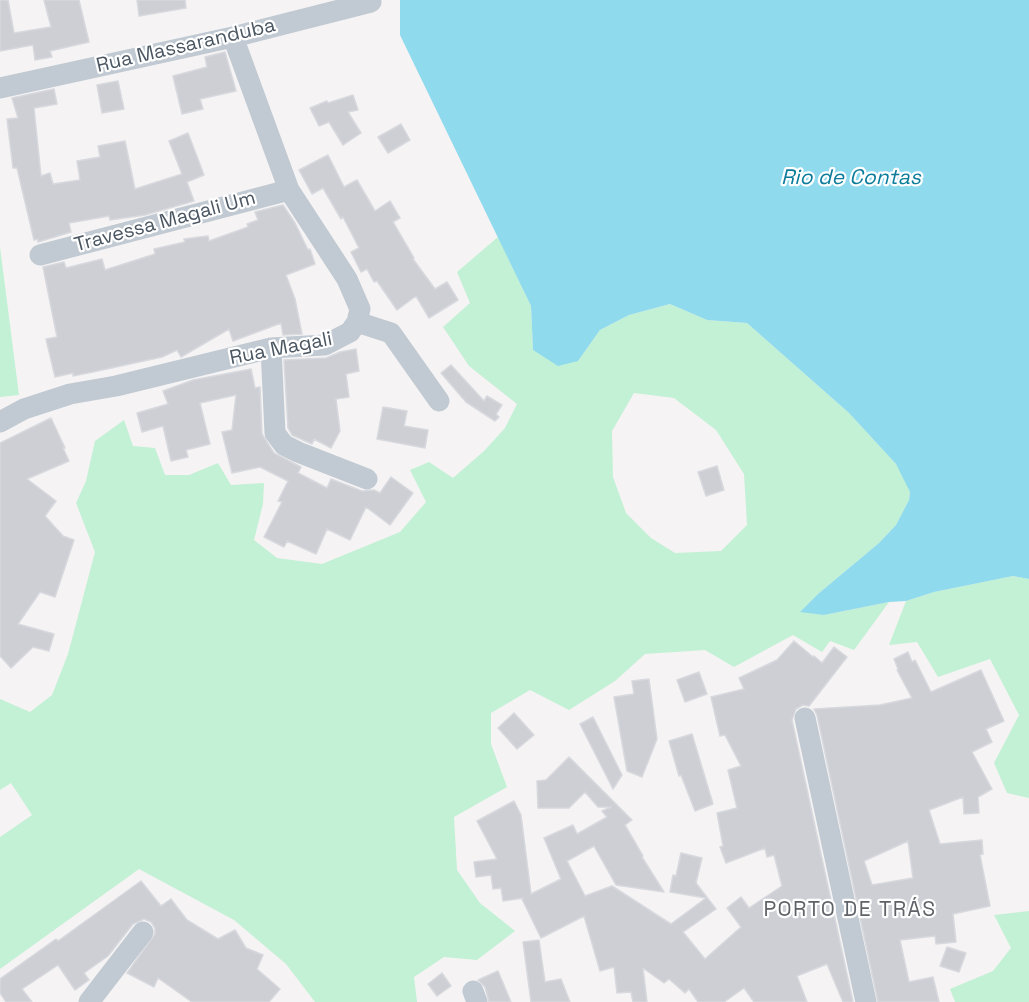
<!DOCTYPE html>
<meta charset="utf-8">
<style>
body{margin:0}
canvas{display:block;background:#f5f3f3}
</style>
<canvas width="1029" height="1002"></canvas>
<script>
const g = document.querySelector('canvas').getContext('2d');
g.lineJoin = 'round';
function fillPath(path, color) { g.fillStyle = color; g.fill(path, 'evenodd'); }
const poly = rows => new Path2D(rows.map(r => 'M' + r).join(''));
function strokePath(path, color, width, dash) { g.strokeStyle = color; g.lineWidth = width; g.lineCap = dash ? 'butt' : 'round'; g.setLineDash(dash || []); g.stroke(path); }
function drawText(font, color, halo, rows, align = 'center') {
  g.font = font + ' "Space Grotesk",sans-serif'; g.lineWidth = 4.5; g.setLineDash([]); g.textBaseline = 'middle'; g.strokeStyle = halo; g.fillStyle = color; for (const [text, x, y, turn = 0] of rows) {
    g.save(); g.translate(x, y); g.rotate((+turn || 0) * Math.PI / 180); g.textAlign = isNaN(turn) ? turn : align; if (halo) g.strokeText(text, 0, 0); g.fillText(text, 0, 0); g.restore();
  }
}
fillPath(poly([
 [498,237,531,306,533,350,578,361,600,330,629,315,670,304,707,320,747,323,849,413,896,464,906,482,910,492,909,500,896,525,879,543,818,594,801,611,824,615,889,602,854,650,830,641,822,652,793,635,734,667,705,650,645,654,615,681,569,710,530,690,491,713,491,744,507,787,454,817,457,870,480,903,515,931,477,960,444,957,414,977,417,1002,315,1002,286,964,234,920,139,869,0,969,0,837,32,815,11,783,0,790,0,699,30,712,52,695,68,654,95,552,76,503,86,481,95,441,124,420,133,446,155,448,165,475,189,475,218,463,231,485,264,483,263,504,254,540,277,558,322,564,400,532,426,502,410,470,429,462,453,478,484,451,505,428,517,404,469,366,443,327,470,303,457,272],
 [634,393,674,398,716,430,744,474,747,525,721,551,675,553,651,538,626,513,613,477,612,431],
 [0,247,19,395,0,397],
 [1013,576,1029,579,1029,798,1007,793,994,763,1019,715,990,659,938,677,917,642,889,645,906,601,934,592],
 [1029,911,1029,1002,955,1002,950,989,993,971,1011,948,994,915]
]), '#c3f1d5');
fillPath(poly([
 [400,0,1029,0,1029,579,1013,576,934,592,906,601,889,602,824,615,800,612,818,594,879,543,896,525,909,500,910,492,896,464,849,413,747,323,707,320,670,304,629,315,600,330,578,361,558,366,533,350,531,306,400,35]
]), '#90daee');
const building = poly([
 [0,0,8,0,14,33,51,27,44,0,79,0,89,42,50,51,52,57,35,60,33,45,0,51,0,0],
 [137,0,185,0,186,8,139,16,137,0],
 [225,52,236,91,200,99,203,109,182,114,173,76,207,67,205,57,225,52],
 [118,81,124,109,102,113,97,85,118,81],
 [54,89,57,104,34,108,41,176,50,173,53,184,80,180,77,161,100,157,98,146,125,141,135,189,182,174,169,141,188,133,204,175,187,182,194,201,145,215,110,220,109,216,69,223,71,232,38,242,38,239,34,240,17,168,13,168,7,119,18,118,12,98,54,89],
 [353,95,358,110,348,112,361,133,343,145,329,122,319,126,310,108,327,101,328,103,353,95],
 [401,124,410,140,388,153,378,137,401,124],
 [328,155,344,187,357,180,375,211,390,201,400,218,393,222,414,258,413,259,435,289,447,282,458,300,429,318,416,296,397,310,377,281,374,282,367,269,361,272,351,252,359,248,343,217,341,219,323,188,312,194,299,170,328,155],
 [283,205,295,223,308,250,310,249,315,264,286,275,295,299,302,334,283,335,281,323,233,341,229,329,181,357,177,350,162,357,93,372,73,376,73,373,55,377,46,339,57,337,43,267,64,262,66,268,102,259,105,270,155,254,154,249,185,242,184,239,208,236,209,241,248,227,247,224,258,220,255,212,283,205],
 [356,349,359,371,346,374,349,397,336,399,340,431,331,448,314,439,312,444,292,435,288,428,284,360,326,358,340,352,356,349],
 [451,365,484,401,487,396,502,405,496,414,499,417,495,421,466,402,441,373,451,365],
 [251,369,255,388,260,387,262,434,274,453,301,467,298,473,327,488,331,479,362,491,374,490,380,493,391,477,413,493,390,525,366,507,350,540,327,529,316,554,287,541,284,547,264,537,282,502,278,501,288,481,260,467,232,473,222,432,232,430,236,395,200,403,210,444,186,450,188,457,171,461,163,426,142,432,137,413,168,404,163,391,193,380,251,369],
 [383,407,407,411,404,426,428,430,425,448,377,439,383,407],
 [51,418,65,448,63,448,69,461,27,479,56,501,45,516,63,536,74,540,55,597,40,592,18,624,54,634,49,651,33,647,11,668,0,656,0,443,51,418],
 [717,466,724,490,706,496,698,472,717,466],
 [794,641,813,657,814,656,822,663,834,647,847,657,809,706,803,705,796,709,792,720,853,1002,843,1002,827,964,797,976,807,1002,754,1002,744,988,724,1002,698,1002,689,989,685,993,669,979,664,983,643,968,647,1002,633,1002,631,992,617,993,614,967,600,971,584,916,541,938,522,899,523,898,503,901,501,888,493,889,491,875,476,877,474,862,497,859,477,821,514,801,521,815,531,894,561,879,544,838,573,825,577,834,607,817,602,811,611,807,598,807,585,792,569,808,538,808,537,781,546,780,569,757,632,820,625,825,643,856,642,857,664,892,616,885,594,846,567,861,585,896,612,886,671,924,706,898,670,892,673,875,676,876,681,853,702,858,696,883,716,909,683,932,705,959,741,927,727,908,741,897,749,908,782,886,774,855,767,857,765,848,726,863,720,847,723,846,717,813,737,808,728,770,741,766,725,735,720,736,711,697,744,689,739,678,777,660,794,641],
 [908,652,912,662,915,660,931,692,981,670,1004,721,986,729,992,742,972,752,992,789,978,797,979,813,964,814,963,797,929,810,940,844,982,840,983,854,980,855,990,906,953,914,956,942,936,944,935,936,900,940,909,982,933,977,939,1002,878,1002,817,715,814,709,880,705,912,698,897,670,898,669,894,659,908,652],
 [908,841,913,878,872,885,864,861,908,841],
 [699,672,707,694,685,702,677,680,699,672],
 [649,679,657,739,642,777,627,771,614,697,634,694,632,681,649,679],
 [514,713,534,735,517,749,498,728,514,713],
 [593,717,622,775,613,789,580,724,593,717],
 [692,734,713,804,695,811,681,775,679,776,669,741,692,734],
 [141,881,161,906,171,899,187,920,218,939,235,930,246,948,263,955,257,969,280,989,269,1002,192,1002,158,978,154,987,127,973,155,934,155,928,151,922,144,919,133,924,108,956,84,973,89,980,75,990,58,965,22,989,32,1002,6,1002,0,993,0,979,56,939,58,941,141,881],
 [539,940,545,982,561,979,570,1002,531,1002,523,942,539,940],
 [947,947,966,953,959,972,940,966,947,947],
 [498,971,511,1002,489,1002,485,987,478,980,498,971],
 [442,973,451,986,437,996,428,984,442,973]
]);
fillPath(building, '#cdcfd5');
strokePath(building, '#d7d9de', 1.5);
strokePath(poly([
 [0,88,233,37,371,2],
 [40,255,289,190],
 [357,322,391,333,439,401],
 [271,348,275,433,284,445,298,452,367,479],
 [0,422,24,409,70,394,116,386,271,348,325,345,350,332,357,322,360,309,347,279,289,190,233,37],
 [805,718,866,1002],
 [473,991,477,1002],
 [89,1002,143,932]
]), '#c1cad2', 21);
drawText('20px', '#4a5661', '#fff', [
 ["Rua Massaranduba",186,46,-13],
 ["Travessa Magali Um",165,222,-15],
 ["Rua Magali",281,349,-11]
]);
drawText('italic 21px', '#0c7c9b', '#fff', [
 ["Rio de Contas",851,178]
]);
g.letterSpacing = '1.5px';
drawText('21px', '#5f6368', '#fff', [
 ["PORTO DE TRÁS",850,910]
]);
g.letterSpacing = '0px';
</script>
